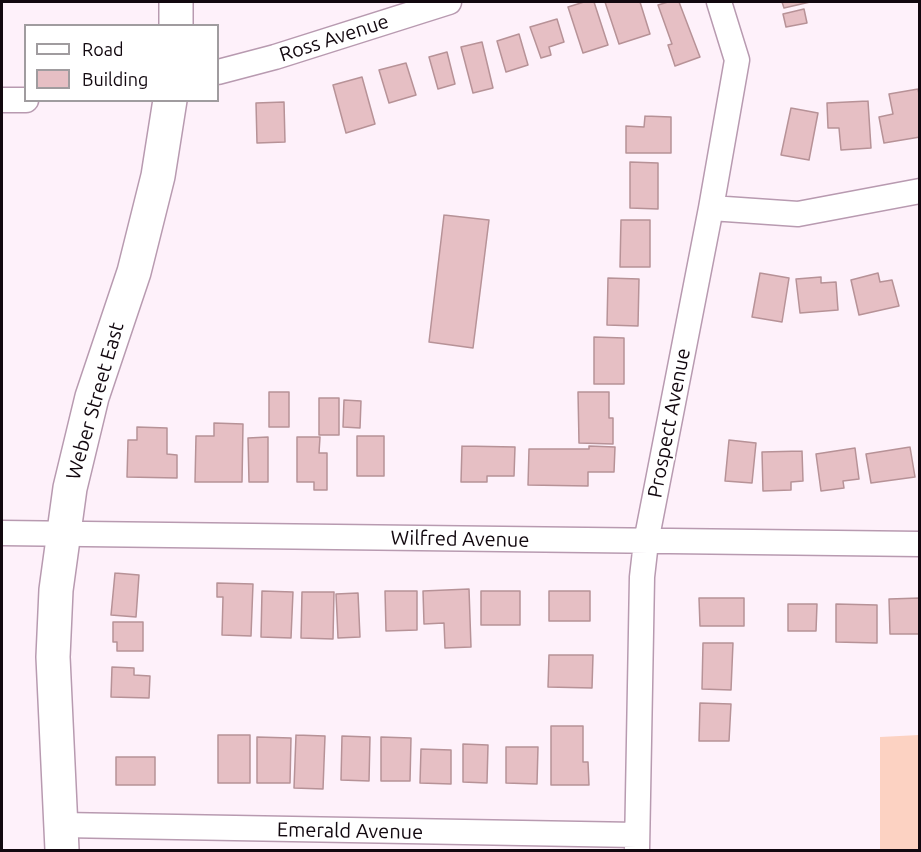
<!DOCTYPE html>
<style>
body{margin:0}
#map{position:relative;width:921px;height:852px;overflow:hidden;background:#fef1fa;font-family:Ubuntu,sans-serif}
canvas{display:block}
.frame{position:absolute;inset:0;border:3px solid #12080f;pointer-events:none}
.legend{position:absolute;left:24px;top:24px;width:195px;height:78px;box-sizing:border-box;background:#fff;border:2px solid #a09c9f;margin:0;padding:8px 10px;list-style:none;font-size:18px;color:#12080f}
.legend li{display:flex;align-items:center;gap:12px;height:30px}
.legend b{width:30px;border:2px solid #a09c9f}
</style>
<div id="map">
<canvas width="921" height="852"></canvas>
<div class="frame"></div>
<ul class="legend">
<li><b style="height:8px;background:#fff"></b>Road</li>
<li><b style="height:16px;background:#e6bfc4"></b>Building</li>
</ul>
</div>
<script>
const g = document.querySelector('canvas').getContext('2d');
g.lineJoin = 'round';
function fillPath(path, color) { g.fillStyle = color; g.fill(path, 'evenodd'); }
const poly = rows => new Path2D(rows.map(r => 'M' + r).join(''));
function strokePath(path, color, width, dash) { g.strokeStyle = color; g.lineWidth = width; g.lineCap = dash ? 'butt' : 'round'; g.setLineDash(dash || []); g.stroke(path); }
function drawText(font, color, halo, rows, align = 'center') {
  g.font = font + ' Ubuntu,sans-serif'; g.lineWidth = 4.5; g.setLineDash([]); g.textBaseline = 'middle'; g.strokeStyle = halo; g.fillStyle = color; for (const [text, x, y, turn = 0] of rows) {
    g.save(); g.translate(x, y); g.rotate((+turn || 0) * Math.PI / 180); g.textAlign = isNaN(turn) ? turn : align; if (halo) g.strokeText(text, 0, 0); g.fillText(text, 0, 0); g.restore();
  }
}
fillPath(poly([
 [919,735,919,850,880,850,880,737]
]), '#fcd2c2');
const building = poly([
 [584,2,594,2,608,45,583,53,568,7,584,2],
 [605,2,640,2,650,34,619,44,605,2],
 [668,2,679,2,700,57,675,66,668,45,672,44,658,5,668,2],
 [782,2,810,2,784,8,782,2],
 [804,9,807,23,786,27,783,14,804,9],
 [557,19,564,42,549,47,551,55,541,58,530,27,557,19],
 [519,34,528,65,506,72,497,41,519,34],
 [482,42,493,88,473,93,461,47,482,42],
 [447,52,455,84,438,89,429,57,447,52],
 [406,63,416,95,389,103,379,70,406,63],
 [362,77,375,124,346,133,333,85,362,77],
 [918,89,920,99,920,137,884,143,879,117,893,114,889,94,918,89],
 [868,101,871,148,841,150,839,128,828,128,827,103,868,101],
 [284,102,285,142,257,143,256,103,284,102],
 [791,108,818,113,809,160,781,155,791,108],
 [645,116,671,117,671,153,626,153,626,126,644,127,645,116],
 [630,162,658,163,658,209,630,208,630,162],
 [444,215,489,220,473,348,429,342,444,215],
 [621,220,650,220,650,267,620,267,621,220],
 [760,273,789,278,782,322,752,317,760,273],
 [878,273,880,282,892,280,899,306,859,315,851,280,878,273],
 [821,277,821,283,836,282,838,310,800,313,796,279,821,277],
 [608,278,639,279,638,326,607,325,608,278],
 [594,337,624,338,624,384,594,384,594,337],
 [269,392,289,392,289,427,269,427,269,392],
 [578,392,609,392,609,418,613,418,613,444,579,443,578,392],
 [319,398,339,398,339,435,319,435,319,398],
 [344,400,361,401,360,428,343,427,344,400],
 [214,423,243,424,242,482,195,482,196,436,214,436,214,423],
 [137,427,167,428,167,454,177,455,177,478,127,477,128,440,137,440,137,427],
 [357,436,384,436,384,476,357,476,357,436],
 [268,437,268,482,249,482,248,438,268,437],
 [297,437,320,437,319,453,327,453,327,490,314,490,314,482,297,482,297,437],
 [729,440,756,443,752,483,725,481,729,440],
 [462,446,515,447,514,476,487,476,487,482,461,482,462,446],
 [589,446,615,447,614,472,588,472,588,486,528,485,529,449,589,449,589,446],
 [910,447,915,477,871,483,866,454,910,447],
 [855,448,859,479,843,481,844,488,821,491,816,454,855,448],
 [802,451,803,481,791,482,791,490,763,491,762,452,802,451],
 [115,573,139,575,136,617,111,615,115,573],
 [217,583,253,584,251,636,222,635,223,597,217,597,217,583],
 [469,589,471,647,445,648,444,623,424,624,423,591,469,589],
 [262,591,293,592,291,638,261,637,262,591],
 [385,591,417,591,417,630,386,631,385,591],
 [481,591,520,591,520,625,481,625,481,591],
 [549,591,590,591,590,621,549,621,549,591],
 [302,592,334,592,333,639,301,638,302,592],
 [358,593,360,637,338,638,336,594,358,593],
 [699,598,744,598,744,626,700,626,699,598],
 [920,598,920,634,890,634,889,599,920,598],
 [788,604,817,604,816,631,788,631,788,604],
 [836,604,877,605,877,643,836,642,836,604],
 [113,622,143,622,143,651,117,651,117,642,113,642,113,622],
 [703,643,733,643,731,690,702,689,703,643],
 [549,655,593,655,592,688,548,687,549,655],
 [112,667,134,668,134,675,150,676,149,698,111,697,112,667],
 [700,703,731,704,729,741,699,741,700,703],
 [551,726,583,726,583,762,588,762,589,785,551,785,551,726],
 [218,735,250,735,250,783,218,783,218,735],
 [296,735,325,736,323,789,294,788,296,735],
 [342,736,370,737,369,781,341,780,342,736],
 [257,737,291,738,290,783,257,783,257,737],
 [381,737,411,738,410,781,381,781,381,737],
 [463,744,488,745,487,783,463,782,463,744],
 [506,747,538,747,537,784,506,783,506,747],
 [421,749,451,750,451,784,420,783,421,749],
 [116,757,155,757,155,785,116,785,116,757]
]);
fillPath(building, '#e6bfc4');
strokePath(building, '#b79297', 1.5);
const street = poly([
 [218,72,275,57,449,2],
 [2,100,26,100],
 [711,208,798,214,920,191],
 [2,533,920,544],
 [62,825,637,835],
 [637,850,642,577,646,542,711,208,737,60,719,2]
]);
const secondary = poly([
 [176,26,176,2],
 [62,850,53,657,56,590,70,488,92,397,134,272,158,176,170,100]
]);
strokePath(street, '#b89ab0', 27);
strokePath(secondary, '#b89ab0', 36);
strokePath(street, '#fff', 24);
strokePath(secondary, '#fff', 33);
drawText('20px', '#12080f', '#fff', [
 ["Ross Avenue",334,38,-18],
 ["Weber Street East",95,401,-74],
 ["Prospect Avenue",669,423,-79],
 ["Wilfred Avenue",460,539,1],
 ["Emerald Avenue",350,831,1]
]);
</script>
